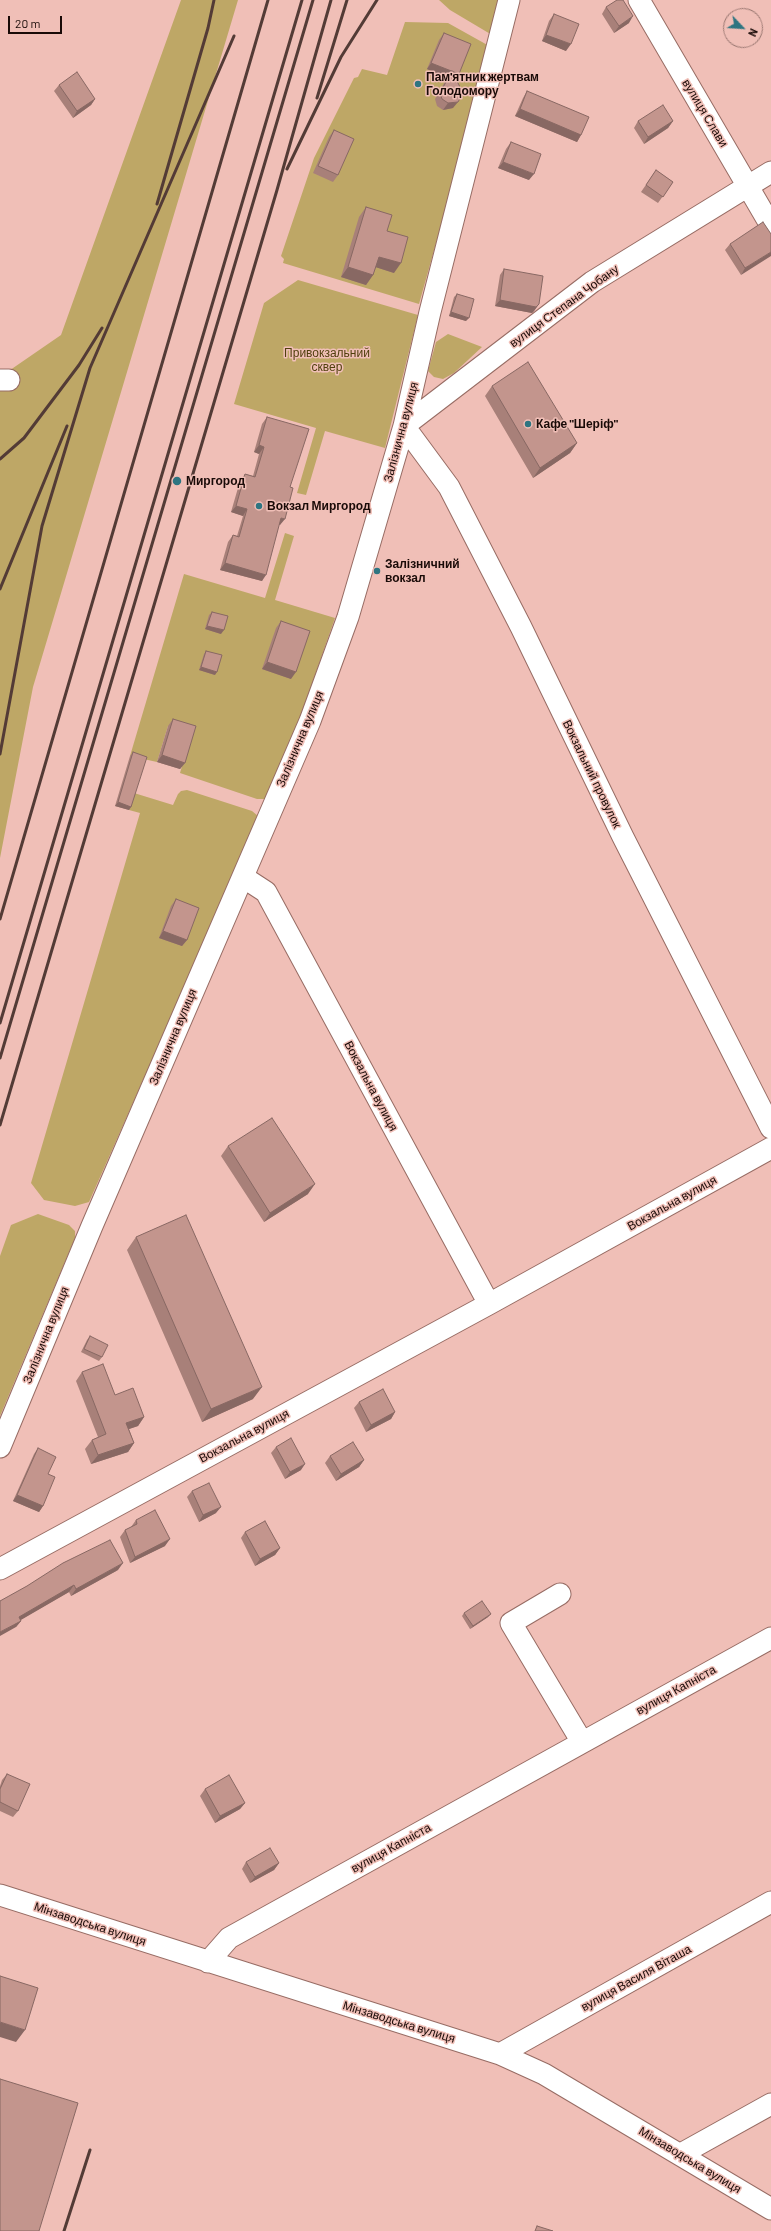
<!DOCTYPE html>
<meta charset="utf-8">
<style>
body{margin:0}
#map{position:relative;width:771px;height:2231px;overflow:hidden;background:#f0bfb7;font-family:Barlow,sans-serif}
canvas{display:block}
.north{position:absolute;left:723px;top:8px;width:40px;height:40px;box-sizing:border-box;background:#f0bfb7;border:1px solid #9a7771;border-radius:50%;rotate:115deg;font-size:11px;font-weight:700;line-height:16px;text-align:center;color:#190a07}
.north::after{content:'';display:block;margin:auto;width:14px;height:18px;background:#2e7581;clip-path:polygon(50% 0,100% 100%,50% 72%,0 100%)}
.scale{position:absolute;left:8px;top:16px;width:54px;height:18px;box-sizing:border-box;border:2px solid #190a07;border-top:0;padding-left:5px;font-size:12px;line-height:14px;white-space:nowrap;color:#190a07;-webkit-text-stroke:3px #f0bfb7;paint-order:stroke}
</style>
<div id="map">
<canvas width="771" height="2231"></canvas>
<div class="north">N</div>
<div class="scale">20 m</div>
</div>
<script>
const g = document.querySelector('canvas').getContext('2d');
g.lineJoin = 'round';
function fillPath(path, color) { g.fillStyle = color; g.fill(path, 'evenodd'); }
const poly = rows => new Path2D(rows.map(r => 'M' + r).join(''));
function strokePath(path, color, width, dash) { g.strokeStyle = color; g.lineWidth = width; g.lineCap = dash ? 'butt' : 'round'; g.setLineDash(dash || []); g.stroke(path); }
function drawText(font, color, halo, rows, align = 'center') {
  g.font = font + ' Barlow,sans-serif'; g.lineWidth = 3; g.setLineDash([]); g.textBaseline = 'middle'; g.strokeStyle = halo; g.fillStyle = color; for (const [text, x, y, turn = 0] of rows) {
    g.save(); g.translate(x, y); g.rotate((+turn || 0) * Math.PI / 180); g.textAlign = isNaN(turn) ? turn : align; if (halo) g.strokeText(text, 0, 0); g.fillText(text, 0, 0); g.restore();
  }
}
fillPath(poly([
 [181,0,238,0,33,687,0,858,0,377,61,335],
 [439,0,501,0,492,35,450,10],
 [405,22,448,23,491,47,419,304,283,263,284,259,281,256,314,158,354,78,358,77,362,69,387,75],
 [298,280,418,315,385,448,325,431,306,495,297,493,316,428,234,404,264,303],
 [448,334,482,347,454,373,443,379,434,377,428,371,436,342],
 [285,533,294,536,275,600,335,618,290,747,266,799,257,799,180,773,192,733,168,726,157,762,130,756,184,574,265,598],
 [187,790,252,811,258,816,257,823,89,1202,75,1206,44,1200,31,1183,140,813,129,810,134,793,173,805,178,794,181,791],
 [38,1214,69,1225,75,1231,75,1238,0,1416,0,1256,11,1225]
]), '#bea766');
const street = poly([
 [639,0,771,226],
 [771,172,592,282,404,426,449,487,521,627,623,837,771,1128],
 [0,380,9,380],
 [243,877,266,892,489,1304],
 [0,1447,92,1226,310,721,348,617,404,426,430,312,509,0],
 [0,1569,489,1304,771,1148],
 [560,1594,511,1623,582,1742],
 [0,1895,500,2054,544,2074,771,2209],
 [208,1962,229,1938,771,1638],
 [500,2054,771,1902],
 [681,2154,771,2104]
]);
strokePath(street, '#976c64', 23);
strokePath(street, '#fff', 21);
strokePath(poly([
 [317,98,347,0],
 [287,169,341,57,377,0],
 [157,204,208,28,214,0],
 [0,459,24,438,79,365,102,328],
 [0,589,67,426],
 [0,754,42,526,90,368,234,36],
 [0,919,268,0],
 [0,1023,302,0],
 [0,1058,313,0],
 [0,1125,277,190,331,0],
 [64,2231,90,2150]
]), '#533b36', 3);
fillPath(poly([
 [606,7,629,23,614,33,602,14],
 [554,14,566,51,542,41,549,21],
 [444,33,456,79,453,108,443,110,437,106,435,99,447,78,427,69,439,40],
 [59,85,95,99,91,105,73,118,54,91],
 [527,91,581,135,577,142,515,116,523,98],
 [638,121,673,121,668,128,644,144,634,128],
 [334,130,338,175,333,182,313,173,329,137],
 [511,142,529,180,498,168,506,149],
 [656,170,673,182,658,203,641,192],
 [366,207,387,231,394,273,376,267,373,275,366,285,341,277,359,217],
 [771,234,741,275,725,250,730,244],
 [504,269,539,304,534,311,532,313,495,306,500,275],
 [457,294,466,321,449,316,454,297],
 [492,386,577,443,570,453,533,478,485,396],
 [267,417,290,487,280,525,279,525,262,581,220,570,228,542,233,535,237,536,243,516,231,512,240,481,245,474,253,476,259,454,254,452,262,424],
 [212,612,221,634,205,629,209,615],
 [281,621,291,679,262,669,276,628],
 [206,651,215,675,199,670,204,654],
 [173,719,185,763,180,769,157,762,168,726],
 [133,752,131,807,129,810,115,806,130,756],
 [176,899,187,940,182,946,159,938,171,906],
 [228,1146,308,1194,264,1222,221,1156],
 [136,1237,253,1399,202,1422,127,1250],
 [90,1336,102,1357,99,1361,81,1352,87,1340],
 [82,1372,115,1395,144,1417,138,1426,129,1429,134,1443,128,1452,91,1464,85,1449,92,1440,98,1437,76,1381],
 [359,1402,395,1412,391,1419,366,1432,354,1408],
 [276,1447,301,1470,285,1479,271,1453],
 [38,1448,43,1506,39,1512,13,1501,34,1454],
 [330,1456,364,1460,359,1467,336,1481,325,1463],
 [192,1491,216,1513,199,1522,187,1497],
 [136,1520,165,1546,130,1563,120,1537,125,1530,131,1527],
 [245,1532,280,1548,275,1555,255,1566,241,1538],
 [118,1570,71,1596,69,1592,20,1620,21,1621,16,1627,0,1601],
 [464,1613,488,1617,470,1629,462,1616],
 [7,1774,18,1811,13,1817,0,1811,0,1786,2,1780],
 [205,1789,245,1803,240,1809,215,1823,200,1796],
 [246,1862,279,1863,274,1870,250,1883,242,1869]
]), '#a88079');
fillPath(poly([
 [633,16,629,23,614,33,619,26],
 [546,35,571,44,566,51,542,41],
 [431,63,459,74,454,81,452,71,447,78,427,69],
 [95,99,91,105,73,118,77,111],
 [458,102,453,108,443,110,448,103],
 [520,109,581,135,577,142,515,116],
 [673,121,668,128,644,144,648,137],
 [503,162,534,174,529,180,498,168],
 [771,252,771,256,741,275,745,268],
 [379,257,401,263,394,273,372,266],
 [348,267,373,275,366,285,341,277],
 [500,300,539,304,534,311,532,313,495,306],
 [451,312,469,318,466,321,449,316],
 [577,443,570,453,533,478,540,468],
 [259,445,264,447,259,454,254,452],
 [236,506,247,509,243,516,231,512],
 [281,518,285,519,280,525,276,524],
 [225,563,266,575,262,581,220,570],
 [207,626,224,630,221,634,205,629],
 [267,662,296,672,291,679,262,669],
 [201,667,217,672,215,675,199,670],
 [162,755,185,763,180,769,157,762],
 [118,802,131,807,129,810,115,806],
 [163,931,187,940,182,946,159,938],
 [315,1184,308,1194,264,1222,270,1213],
 [262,1387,253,1399,202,1422,211,1409],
 [395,1412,391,1419,366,1432,371,1425],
 [144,1417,138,1426,120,1432,126,1423],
 [134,1443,128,1452,91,1464,98,1455],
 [364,1460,359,1467,336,1481,341,1474],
 [305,1464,301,1470,285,1479,290,1472],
 [17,1495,43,1506,39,1512,13,1501],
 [221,1507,216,1513,199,1522,203,1515],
 [170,1539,165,1546,130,1563,135,1557],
 [280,1548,275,1555,255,1566,260,1559],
 [123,1563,118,1570,71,1596,76,1589],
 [74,1585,69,1592,14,1624,19,1617],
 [491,1614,488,1617,470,1629,473,1626],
 [21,1621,16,1627,0,1636,0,1632],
 [245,1803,240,1809,215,1823,220,1816],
 [279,1863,274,1870,250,1883,255,1877],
 [0,2022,25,2030,16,2042,0,2037]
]), '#886863');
const building = poly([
 [617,0,623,0,633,16,619,26,606,7,617,0],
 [554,14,579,24,571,44,546,35,554,14],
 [444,33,471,44,459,74,431,63,444,33],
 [452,71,463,93,458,102,448,103,442,99,440,93,452,71],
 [77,72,95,99,77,111,59,85,77,72],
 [527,91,589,117,581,135,520,109,527,91],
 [663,105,673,121,648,137,638,121,663,105],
 [334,130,354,139,338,175,318,166,334,130],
 [511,142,541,154,534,174,503,162,511,142],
 [656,170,673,182,663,197,646,185,656,170],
 [366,207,392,215,387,231,408,237,401,263,379,257,373,275,348,267,366,207],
 [763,222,771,234,771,252,745,268,730,244,763,222],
 [504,269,543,276,539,304,536,307,500,300,504,269],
 [457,294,474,299,469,318,451,312,457,294],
 [528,362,577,443,540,468,492,386,528,362],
 [267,417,309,429,290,487,293,488,285,519,281,518,266,575,225,563,233,535,239,537,247,509,236,506,245,474,255,477,264,447,259,445,267,417],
 [212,612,228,616,224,630,207,626,212,612],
 [281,621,310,631,296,672,267,662,281,621],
 [206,651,222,655,217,672,201,667,206,651],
 [173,719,196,726,185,763,162,755,173,719],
 [133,752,147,757,131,807,118,802,133,752],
 [176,899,199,908,187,940,163,931,176,899],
 [272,1118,315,1184,270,1213,228,1146,272,1118],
 [186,1215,262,1387,211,1409,136,1237,186,1215],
 [90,1336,108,1345,102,1357,84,1349,90,1336],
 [103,1364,115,1395,133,1388,144,1417,126,1423,134,1443,98,1455,92,1440,106,1434,82,1372,103,1364],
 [383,1389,395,1412,371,1425,359,1402,383,1389],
 [291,1438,305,1464,290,1472,276,1447,291,1438],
 [353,1442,364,1460,341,1474,330,1456,353,1442],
 [38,1448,56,1457,48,1474,55,1477,43,1506,17,1495,38,1448],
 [209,1483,221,1507,203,1515,192,1491,209,1483],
 [155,1510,170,1539,135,1557,125,1530,137,1524,136,1520,155,1510],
 [265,1521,280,1548,260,1559,245,1532,265,1521],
 [110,1540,123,1563,76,1589,74,1585,19,1617,21,1621,0,1632,0,1601,27,1586,63,1563,110,1540],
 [482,1601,491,1614,473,1626,464,1613,482,1601],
 [7,1774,30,1784,18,1811,0,1802,0,1789,7,1774],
 [229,1775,245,1803,220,1816,205,1789,229,1775],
 [270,1848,279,1863,255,1877,246,1862,270,1848],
 [0,1976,38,1988,25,2030,0,2022,0,1976],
 [0,2079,78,2103,39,2231,0,2231,0,2079],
 [537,2226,553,2231,535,2231,537,2226]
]);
fillPath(building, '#c3958d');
strokePath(building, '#886863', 1);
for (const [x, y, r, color] of [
 [418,84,4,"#2e7581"],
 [528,424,4,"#2e7581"],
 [177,481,5,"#2e7581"],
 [259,506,4,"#2e7581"],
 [377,571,4,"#2e7581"]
]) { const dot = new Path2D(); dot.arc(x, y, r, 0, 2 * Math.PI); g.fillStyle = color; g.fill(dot); strokePath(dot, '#f0bfb7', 1.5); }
drawText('bold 12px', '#190a07', '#f0bfb7', [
 ["Пам'ятник жертвам",426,77],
 ["Голодомору",426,91],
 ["Кафе \"Шеріф\"",536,424],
 ["Миргород",186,481],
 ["Вокзал Миргород",267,506],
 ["Залізничний",385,564],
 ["вокзал",385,578]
], 'left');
drawText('12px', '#190a07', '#f0bfb7', [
 ["вулиця Слави",705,113,59],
 ["вулиця Степана Чобану",564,306,-36],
 ["Залізнична вулиця",401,432,-75],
 ["Залізнична вулиця",300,739,-67],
 ["Вокзальний провулок",592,774,64],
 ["Залізнична вулиця",173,1037,-67],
 ["Вокзальна вулиця",371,1086,62],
 ["Вокзальна вулиця",672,1203,-29],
 ["Залізнична вулиця",46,1335,-68],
 ["Вокзальна вулиця",244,1436,-28],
 ["вулиця Капніста",676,1690,-29],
 ["вулиця Капніста",391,1848,-29],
 ["Мінзаводська вулиця",90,1924,18],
 ["вулиця Василя Віташа",636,1978,-29],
 ["Мінзаводська вулиця",399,2022,17],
 ["Мінзаводська вулиця",690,2160,31]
]);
drawText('12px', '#503f0d', '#f0bfb7', [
 ["Привокзальний",327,353],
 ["сквер",327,367]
]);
</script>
